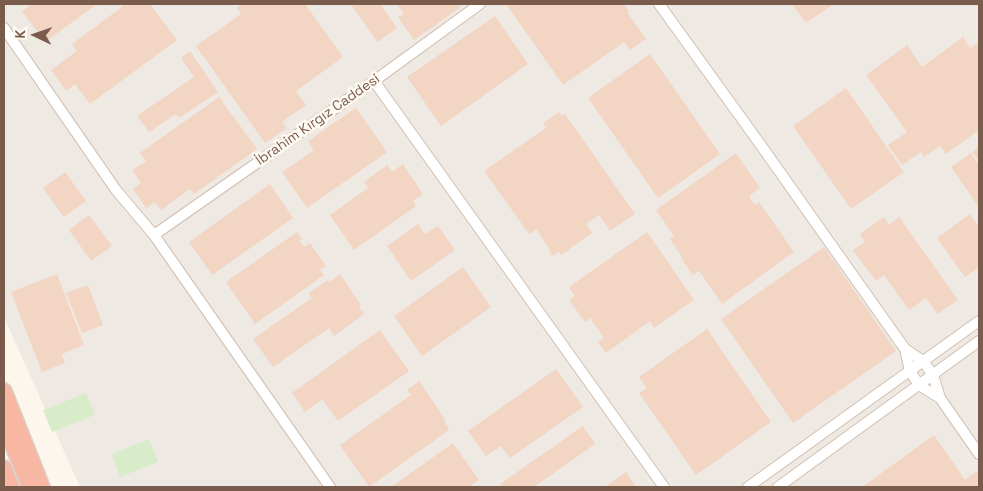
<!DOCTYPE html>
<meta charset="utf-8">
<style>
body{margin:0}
#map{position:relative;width:983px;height:491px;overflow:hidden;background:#fdf6ec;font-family:"Space Grotesk",sans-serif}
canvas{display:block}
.frame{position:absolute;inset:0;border:5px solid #7a5c4d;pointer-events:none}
.north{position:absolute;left:10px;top:10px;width:50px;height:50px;-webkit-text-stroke:4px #fffaf3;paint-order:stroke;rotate:273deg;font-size:14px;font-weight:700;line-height:20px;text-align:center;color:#7a5c4d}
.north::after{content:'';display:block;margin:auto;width:18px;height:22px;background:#7a5c4d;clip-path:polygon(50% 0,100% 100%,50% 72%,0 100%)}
</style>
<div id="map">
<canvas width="983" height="491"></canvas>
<div class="frame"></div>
<div class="north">K</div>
</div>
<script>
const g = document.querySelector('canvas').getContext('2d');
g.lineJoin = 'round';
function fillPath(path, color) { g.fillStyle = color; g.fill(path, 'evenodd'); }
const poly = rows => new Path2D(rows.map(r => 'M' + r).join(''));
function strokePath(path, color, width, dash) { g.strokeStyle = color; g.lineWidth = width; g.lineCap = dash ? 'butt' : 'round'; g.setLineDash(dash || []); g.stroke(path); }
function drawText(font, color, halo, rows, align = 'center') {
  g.font = font + ' "Space Grotesk",sans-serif'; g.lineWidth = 5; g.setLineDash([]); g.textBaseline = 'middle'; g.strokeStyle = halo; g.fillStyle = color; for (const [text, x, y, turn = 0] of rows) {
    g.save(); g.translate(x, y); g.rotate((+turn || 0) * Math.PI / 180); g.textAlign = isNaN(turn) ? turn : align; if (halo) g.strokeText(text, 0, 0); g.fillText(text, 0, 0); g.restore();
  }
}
fillPath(poly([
 [4,4,979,4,979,487,80,487,4,317]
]), '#efe9e4');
fillPath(poly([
 [86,393,95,415,52,432,43,410],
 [149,439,158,462,120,477,112,454]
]), '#d8ecc9');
fillPath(poly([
 [32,4,97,4,45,42,22,11],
 [126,4,150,4,177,40,90,104,75,84,66,91,51,70,77,51,72,44],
 [242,4,305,4,343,57,296,91,306,105,282,122,287,128,265,143,196,46,241,14,237,8],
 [351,4,380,4,397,28,377,42],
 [397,4,458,4,461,7,414,40,398,17,404,14],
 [506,4,624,4,629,11,627,12,646,39,630,50,624,42,563,85],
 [792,4,834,4,806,23],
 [495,16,528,64,441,126,407,77],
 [963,37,970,48,979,42,979,130,946,154,940,146,924,157,921,152,902,165,888,145,907,132,866,75,907,45,922,67],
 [190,51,218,92,179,118,176,114,149,132,137,116,194,77,181,58],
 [650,54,720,154,658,198,588,98],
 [846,88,904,172,851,209,793,126],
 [219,97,257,149,194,194,190,189,161,210,155,202,146,208,133,189,141,183,132,170,146,161,140,153],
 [356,108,387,152,307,208,282,172,314,150,308,141],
 [559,112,562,116,565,114,635,214,610,231,599,215,586,224,592,233,561,255,559,252,552,256,549,251,550,250,536,229,529,234,484,171,546,128,543,123],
 [979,147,979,161,972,152],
 [736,153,760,188,749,196,755,205,759,202,794,252,722,304,699,271,693,275,681,258,682,257,670,239,674,236,656,210],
 [971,153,979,165,979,207,951,167],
 [403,164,423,194,413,201,416,206,354,250,330,215,368,188,364,182,387,165,392,172],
 [65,172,86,201,64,217,43,188],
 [270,184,293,218,212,275,189,242],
 [970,214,979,227,979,267,965,277,937,238],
 [89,215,112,246,91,261,69,230],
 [884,217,889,225,899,217,958,300,937,314,926,298,909,310,884,275,876,281,853,250,865,242,860,234],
 [418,224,425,234,438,226,455,250,411,281,387,246],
 [297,232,302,239,299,240,304,247,310,243,326,266,320,270,324,275,255,324,226,282],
 [647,232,694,300,654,328,650,321,606,353,598,342,604,338,590,318,585,322,569,300,575,296,569,287],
 [824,247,896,351,793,423,721,319],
 [463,267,491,307,422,356,394,316],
 [57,274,84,345,62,354,65,363,42,372,11,292],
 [340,274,361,305,359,307,364,314,334,336,329,328,273,367,253,339,312,298,309,293,328,280,329,282],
 [88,285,103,325,82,333,66,293],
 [707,329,771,422,696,475,639,393,647,388,639,377],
 [380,330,409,371,338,421,322,399,305,412,292,393],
 [556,369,583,407,510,458,501,446,486,456,468,431],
 [419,381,442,415,449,430,369,487,340,445,411,395,407,390],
 [583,426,595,444,534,487,502,487,500,484],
 [934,435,965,480,977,471,979,474,979,487,862,487],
 [453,443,479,480,469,487,391,487],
 [626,472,636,487,605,487]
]), '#f3d5c3');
const minor = poly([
 [659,4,760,144,905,349,910,371,919,385,940,398],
 [4,28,116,190,154,235,330,487],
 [374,81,664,487],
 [154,235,374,81,480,4],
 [905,349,923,361,933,375,940,398,979,454],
 [748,487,979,321],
 [778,487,979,341]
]);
const highway = poly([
 [4,391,42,487],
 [4,424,30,487],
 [4,468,11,487]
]);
strokePath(minor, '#d1beb0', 12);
strokePath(highway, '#dad1cd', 18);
strokePath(minor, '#fff', 10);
strokePath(highway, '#f7b7a3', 15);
drawText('14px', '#7a5c4d', '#fffaf3', [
 ["İbrahim Kırgız Caddesi",318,120,-35]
]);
</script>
